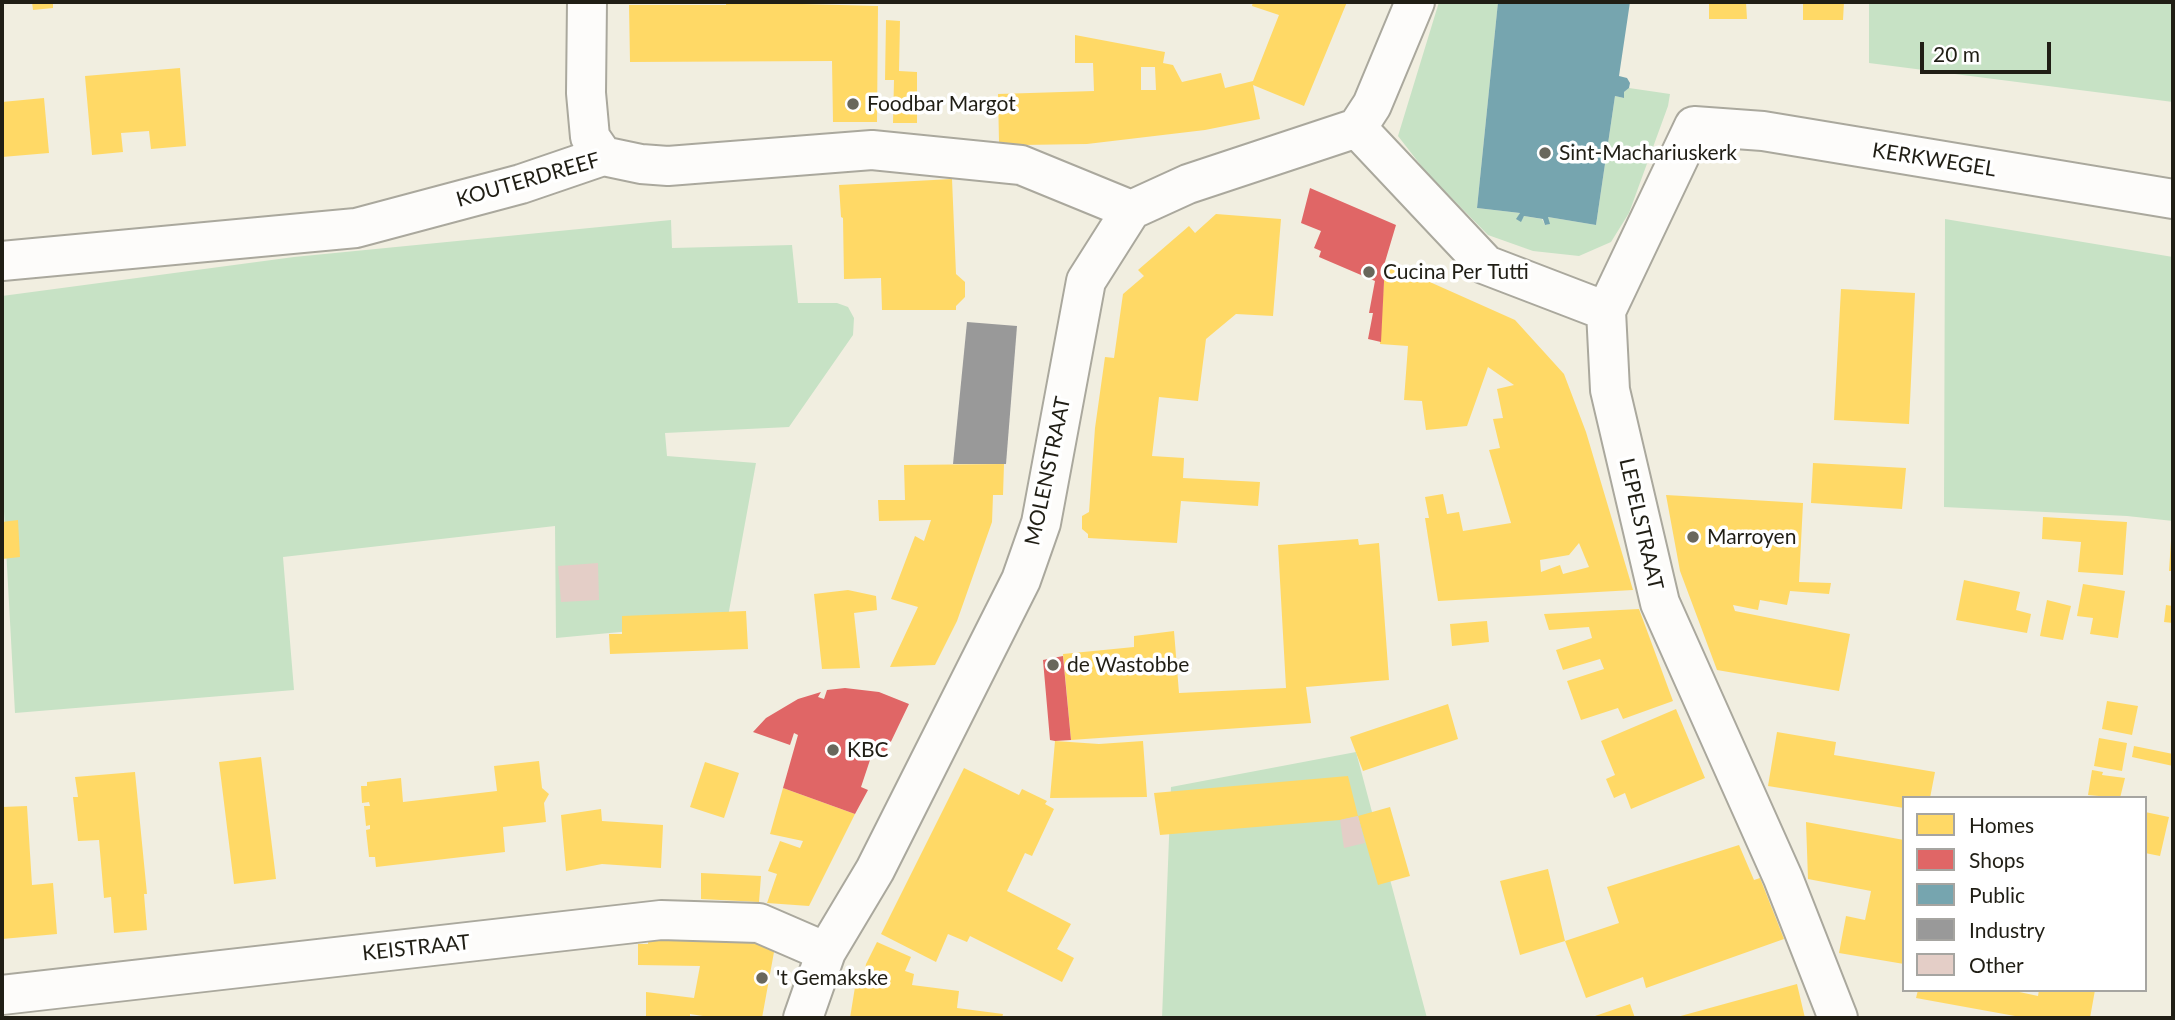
<!DOCTYPE html>
<style>
body{margin:0}
#map{position:relative;width:2175px;height:1020px;overflow:hidden;background:#f1eee0;font-family:Lato,sans-serif}
canvas{display:block}
.frame{position:absolute;inset:0;border:4px solid #201e15;pointer-events:none}
.legend{position:absolute;left:1902px;top:796px;width:245px;height:196px;box-sizing:border-box;background:#fff;border:2px solid #a6a5a1;margin:0;padding:9px 12px;list-style:none;font-size:21px;color:#201e15}
.legend li{display:flex;align-items:center;gap:14px;height:35px}
.legend b{width:35px;border:2px solid #a6a5a1}
.scale{position:absolute;left:1920px;top:42px;width:131px;height:32px;box-sizing:border-box;border:4px solid #201e15;border-top:0;padding-left:9px;font-size:21px;line-height:24px;white-space:nowrap;color:#201e15;-webkit-text-stroke:5px #fff;paint-order:stroke}
</style>
<div id="map">
<canvas width="2175" height="1020"></canvas>
<div class="frame"></div>
<ul class="legend">
<li><b style="height:19px;background:#ffd966"></b>Homes</li>
<li><b style="height:19px;background:#e06666"></b>Shops</li>
<li><b style="height:19px;background:#76a5af"></b>Public</li>
<li><b style="height:19px;background:#999"></b>Industry</li>
<li><b style="height:19px;background:#e4cec7"></b>Other</li>
</ul>
<div class="scale">20 m</div>
</div>
<script>
const g = document.querySelector('canvas').getContext('2d');
g.lineJoin = 'round';
function fillPath(path, color) { g.fillStyle = color; g.fill(path, 'evenodd'); }
const poly = rows => new Path2D(rows.map(r => 'M' + r).join(''));
function strokePath(path, color, width, dash) { g.strokeStyle = color; g.lineWidth = width; g.lineCap = dash ? 'butt' : 'round'; g.setLineDash(dash || []); g.stroke(path); }
function drawText(font, color, halo, rows, align = 'center') {
  g.font = font + ' Lato,sans-serif'; g.lineWidth = 7; g.setLineDash([]); g.textBaseline = 'middle'; g.strokeStyle = halo; g.fillStyle = color; for (const [text, x, y, turn = 0] of rows) {
    g.save(); g.translate(x, y); g.rotate((+turn || 0) * Math.PI / 180); g.textAlign = isNaN(turn) ? turn : align; if (halo) g.strokeText(text, 0, 0); g.fillText(text, 0, 0); g.restore();
  }
}
fillPath(poly([
 [1439,2,1498,2,1477,208,1520,213,1517,219,1521,221,1524,216,1542,219,1545,225,1549,224,1548,217,1596,225,1615,96,1624,98,1624,92,1629,88,1670,94,1668,106,1629,213,1611,242,1579,256,1533,251,1488,235,1426,172,1398,136],
 [1869,2,2173,2,2173,102,1869,63],
 [1945,219,2173,257,2173,521,2127,516,1944,507],
 [671,220,672,248,792,245,798,303,837,303,848,307,854,318,853,335,789,427,665,433,667,456,756,463,727,622,556,638,555,526,283,557,294,690,15,713,2,475,2,296,294,257],
 [1356,752,1427,1018,1162,1018,1171,787]
]), '#c7e2c5');
fillPath(poly([
 [32,2,53,2,53,8,33,10],
 [726,2,878,6,877,122,833,122,832,61,630,62,629,5,726,5],
 [1253,2,1347,2,1304,106,1253,85,1260,119,1205,130,1087,144,1021,145,999,142,998,94,1094,91,1093,63,1075,63,1075,35,1165,52,1163,63,1173,65,1182,82,1221,73,1225,88,1253,81,1279,15,1252,6],
 [1141,67,1155,67,1156,90,1141,90],
 [1709,2,1746,2,1747,19,1709,19],
 [1803,2,1844,2,1843,20,1803,20],
 [886,20,900,21,899,71,917,72,917,123,893,123,894,80,885,80],
 [180,68,186,146,151,149,149,131,121,133,123,152,92,155,85,76],
 [44,98,49,153,2,157,2,102],
 [952,179,956,274,965,282,965,297,956,306,956,310,882,310,881,278,844,279,843,218,841,217,839,185],
 [1216,214,1281,219,1273,316,1236,314,1206,339,1198,401,1159,397,1152,456,1184,458,1183,478,1260,482,1258,506,1181,501,1177,543,1088,538,1088,534,1082,529,1082,516,1089,512,1095,428,1105,357,1114,358,1123,294,1144,276,1138,270,1189,226,1195,233],
 [1385,262,1515,320,1564,374,1586,432,1633,590,1438,601,1425,518,1429,518,1425,497,1443,494,1447,514,1459,512,1463,531,1511,523,1489,450,1500,448,1493,419,1503,418,1497,389,1514,385,1488,367,1467,426,1426,430,1422,401,1404,400,1408,346,1380,344],
 [1579,543,1589,567,1563,574,1560,565,1541,572,1540,560,1569,555],
 [1841,289,1915,293,1909,424,1834,420],
 [1813,463,1906,468,1902,509,1811,503],
 [1004,464,1003,495,993,495,992,522,957,621,935,665,890,667,918,607,891,599,915,536,924,541,931,520,879,521,878,500,905,500,904,465],
 [1666,495,1803,503,1799,582,1831,583,1829,594,1790,591,1787,605,1760,600,1758,610,1733,605,1735,611,1850,634,1839,691,1717,670,1680,571],
 [2043,517,2127,522,2123,575,2078,572,2081,542,2042,539],
 [18,520,20,557,2,559,2,522],
 [1358,539,1359,545,1379,543,1389,680,1306,687,1311,723,1071,740,1063,654,1134,647,1134,636,1174,631,1179,693,1286,688,1278,545],
 [2171,541,2173,541,2173,571,2169,571],
 [1964,580,2020,592,2016,610,2031,614,2027,633,1956,620],
 [2083,584,2125,591,2118,638,2090,634,2093,618,2077,616],
 [848,590,876,596,877,610,854,613,860,668,822,669,814,594],
 [2047,600,2071,606,2063,640,2040,636],
 [2166,605,2173,606,2173,623,2164,622],
 [1639,609,1673,701,1623,719,1618,708,1581,720,1567,681,1604,669,1600,659,1563,670,1556,650,1592,638,1589,627,1549,630,1544,614],
 [746,611,748,649,610,654,609,634,622,634,622,616],
 [1487,621,1489,642,1452,646,1450,624],
 [2107,701,2138,706,2132,735,2102,729],
 [1448,704,1458,739,1363,771,1350,737],
 [1676,709,1705,778,1631,809,1625,793,1614,798,1606,779,1615,775,1601,741],
 [1777,732,1836,742,1834,755,1935,772,1930,798,1904,798,1904,808,1768,786],
 [2099,738,2127,743,2122,771,2094,766],
 [1055,741,1099,744,1143,741,1147,797,1050,798],
 [2134,746,2173,754,2173,766,2132,757],
 [261,757,276,879,234,884,219,762],
 [539,761,542,788,549,794,544,803,546,822,503,827,505,852,376,867,375,857,369,857,366,830,370,829,370,825,366,826,364,806,370,806,369,802,362,803,361,786,367,786,367,782,401,778,403,802,497,791,494,766],
 [705,762,739,773,724,818,690,807],
 [964,768,1019,795,1022,789,1047,801,1045,804,1054,809,1032,856,1025,853,1007,891,1071,924,1057,949,1074,958,1062,982,970,936,967,942,948,934,936,962,881,934],
 [2092,770,2103,772,2102,775,2125,778,2120,798,2088,795],
 [135,772,147,894,144,894,147,930,114,933,111,897,104,898,99,840,78,841,73,797,78,797,75,777],
 [1348,776,1358,816,1340,820,1160,835,1154,793],
 [783,788,855,814,809,906,767,903,777,874,768,871,780,841,800,848,803,841,770,834],
 [27,806,32,885,53,883,57,934,2,939,2,807],
 [1390,807,1410,876,1378,885,1358,816],
 [601,809,602,821,663,825,661,868,602,864,566,871,561,815],
 [2145,812,2169,817,2160,856,2145,853],
 [1806,822,1904,840,1904,964,1839,953,1846,916,1865,920,1871,891,1808,879],
 [1739,845,1754,880,1760,878,1784,939,1646,988,1643,977,1586,998,1565,941,1619,923,1607,887],
 [1548,869,1565,941,1520,955,1500,881],
 [701,873,761,876,759,902,701,899],
 [649,932,776,941,762,1018,703,1018,703,1016,690,1014,690,1018,646,1018,646,992,694,998,700,966,638,965,638,944,648,944],
 [877,942,911,957,905,971,914,974,912,985,959,991,957,1008,1003,1014,1002,1018,850,1018,855,987,862,988,866,964],
 [1797,984,1805,1018,1678,1018,1677,1017],
 [1918,990,2010,990,2038,996,2039,990,2095,990,2090,1018,2026,1018,1916,998],
 [1630,1004,1635,1018,1596,1018,1595,1016]
]), '#ffd966');
fillPath(poly([
 [1310,188,1396,225,1385,262,1381,342,1368,339,1373,313,1369,313,1375,281,1319,257,1321,251,1314,248,1321,231,1301,223],
 [1063,656,1071,740,1055,741,1050,740,1043,660],
 [845,688,879,692,909,704,886,752,874,748,861,787,868,790,855,814,783,788,798,735,794,733,790,745,753,732,766,718,798,699,821,692,818,697,824,699,827,690]
]), '#e06666');
fillPath(poly([
 [1498,2,1630,2,1619,76,1627,78,1630,83,1629,88,1624,92,1624,98,1615,96,1596,225,1548,217,1550,224,1545,225,1543,219,1524,216,1521,222,1516,219,1520,213,1477,208]
]), '#76a5af');
fillPath(poly([
 [967,322,1017,326,1006,464,953,464]
]), '#999');
fillPath(poly([
 [598,563,599,600,561,602,558,566],
 [1358,816,1365,843,1344,848,1340,820]
]), '#e4cec7');
const minor = poly([
 [587,2,586,93,590,137,603,156],
 [1357,128,1486,265,1606,311],
 [1357,128,1372,105,1415,2],
 [2,261,356,228,521,184,603,156,641,164,668,166,872,150,1021,165,1131,210],
 [2,995,661,920,759,923,826,952],
 [803,1018,826,952,875,870,1021,580,1041,523,1086,281,1131,210,1188,184,1357,128],
 [1838,1018,1783,878,1660,603,1610,390,1606,311,1694,126,1763,131,2173,199]
]);
strokePath(minor, '#aaa89d', 42);
strokePath(minor, '#fdfcfa', 38);
for (const [x, y, r, color] of [
 [853,104,7,"#69675c"],
 [1545,153,7,"#69675c"],
 [1369,272,7,"#69675c"],
 [1693,537,7,"#69675c"],
 [1053,665,7,"#69675c"],
 [833,750,7,"#69675c"],
 [762,978,7,"#69675c"]
]) { const dot = new Path2D(); dot.arc(x, y, r, 0, 2 * Math.PI); g.fillStyle = color; g.fill(dot); strokePath(dot, '#fff', 2.5); }
drawText('21px', '#201e15', '#fff', [
 ["Foodbar Margot",867,104],
 ["Sint-Machariuskerk",1559,153],
 ["Cucina Per Tutti",1383,272],
 ["Marroyen",1707,537],
 ["de Wastobbe",1067,665],
 ["KBC",847,750],
 ["'t Gemakske",776,978]
], 'left');
drawText('21px', '#201e15', '#fff', [
 ["KERKWEGEL",1934,160,9],
 ["KOUTERDREEF",528,180,-16],
 ["MOLENSTRAAT",1048,471,-78],
 ["LEPELSTRAAT",1641,524,77],
 ["KEISTRAAT",416,948,-6]
]);
</script>
